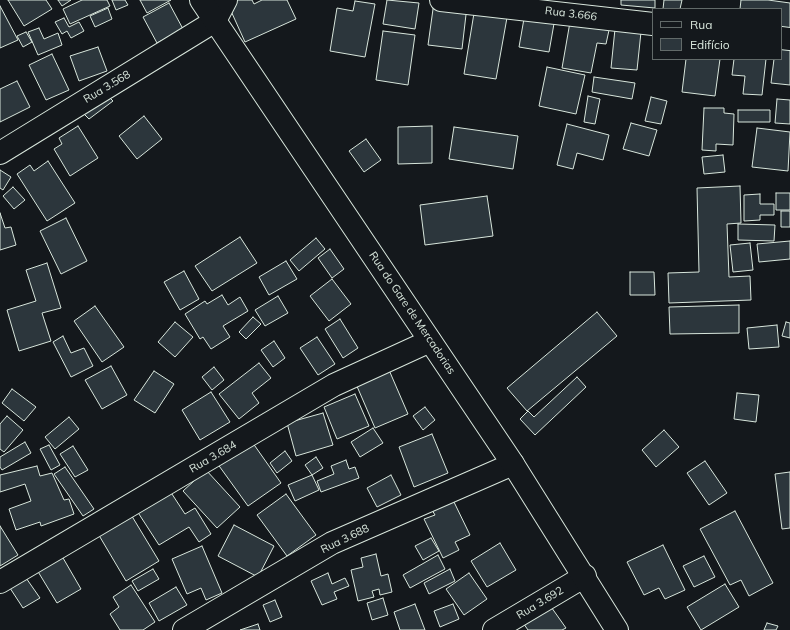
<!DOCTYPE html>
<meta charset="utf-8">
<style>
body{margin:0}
#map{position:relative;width:790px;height:630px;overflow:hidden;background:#14181c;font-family:Mulish,sans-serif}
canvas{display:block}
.legend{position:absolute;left:652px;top:8px;width:130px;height:52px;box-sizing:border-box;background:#14181c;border:1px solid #626a69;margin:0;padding:5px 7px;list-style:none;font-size:12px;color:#d8e6dc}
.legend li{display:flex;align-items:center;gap:8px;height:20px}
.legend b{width:20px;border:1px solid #626a69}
</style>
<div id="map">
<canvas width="790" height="630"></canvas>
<ul class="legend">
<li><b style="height:5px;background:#14181c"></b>Rua</li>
<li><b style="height:11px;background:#2c363c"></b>Edifício</li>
</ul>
</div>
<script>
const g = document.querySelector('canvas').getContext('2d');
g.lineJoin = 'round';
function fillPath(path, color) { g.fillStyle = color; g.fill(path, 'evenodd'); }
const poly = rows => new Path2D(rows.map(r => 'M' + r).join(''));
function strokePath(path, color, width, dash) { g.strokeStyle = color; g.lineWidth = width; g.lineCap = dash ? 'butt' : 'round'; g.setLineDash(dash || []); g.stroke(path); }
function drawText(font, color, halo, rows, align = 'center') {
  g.font = font + ' Mulish,sans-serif'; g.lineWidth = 3; g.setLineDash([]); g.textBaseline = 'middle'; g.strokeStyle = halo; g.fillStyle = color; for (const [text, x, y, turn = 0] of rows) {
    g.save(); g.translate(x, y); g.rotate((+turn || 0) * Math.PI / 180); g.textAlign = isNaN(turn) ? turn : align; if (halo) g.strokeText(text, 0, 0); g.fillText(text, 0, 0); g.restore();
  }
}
const building = poly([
 [8,0,46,0,52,9,24,26,8,0],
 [58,0,71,0,62,6,58,0],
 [82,0,107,0,110,6,70,24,63,9,82,0],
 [112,0,125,0,128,5,116,10,112,0],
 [140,0,171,0,147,13,140,0],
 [226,0,252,0,254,4,262,0,287,0,296,19,245,42,226,0],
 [387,0,419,3,415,29,383,24,387,0],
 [621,0,655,0,655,8,621,5,621,0],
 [664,0,682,0,680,9,663,9,664,0],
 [741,0,768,0,790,3,790,37,781,29,781,9,740,9,741,0],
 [355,1,375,4,365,57,330,51,337,8,353,11,355,1],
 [434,2,467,6,462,49,428,45,434,2],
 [169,3,183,29,157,43,143,17,169,3],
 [0,6,18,40,0,48,0,6],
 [475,7,508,12,496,79,464,74,475,7],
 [108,8,112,19,95,27,90,16,108,8],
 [525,13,555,18,549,52,519,47,525,13],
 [64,18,69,27,79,22,84,31,71,38,67,31,62,34,55,22,64,18],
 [611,21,606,44,597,43,591,73,562,68,570,22,611,21],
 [39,28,44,39,58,33,62,45,38,55,28,32,39,28],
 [615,29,641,32,637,70,611,68,615,29],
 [383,31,415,35,408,85,376,80,383,31],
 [26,32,32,42,23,47,17,36,26,32],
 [781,42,790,44,790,85,771,83,774,59,781,59,781,42],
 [98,47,107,71,79,81,70,56,98,47],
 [52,54,69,90,46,100,29,65,52,54],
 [686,59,720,59,715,96,682,92,686,59],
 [734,59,766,59,762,95,743,94,745,76,732,75,734,59],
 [547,67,585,75,576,114,539,106,547,67],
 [594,77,635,83,632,99,592,92,594,77],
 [17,81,30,107,0,122,0,89,17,81],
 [108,96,113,101,89,119,84,114,108,96],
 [588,96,600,99,595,124,584,122,588,96],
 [651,97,667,101,661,124,645,121,651,97],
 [777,99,790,100,790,124,775,123,777,99],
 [704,108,724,108,724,113,734,114,733,145,716,144,716,151,702,150,704,108],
 [738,110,770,110,770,122,738,122,738,110],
 [144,116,162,139,137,159,119,136,144,116],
 [631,123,657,130,649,156,623,149,631,123],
 [567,124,609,135,603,160,577,153,573,169,557,165,567,124],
 [78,126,98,158,70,176,54,149,62,144,59,138,78,126],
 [432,126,432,163,398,164,398,127,432,126],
 [454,127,518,136,513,169,449,159,454,127],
 [757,128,790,132,788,171,752,167,757,128],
 [366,139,381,160,364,172,349,151,366,139],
 [723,155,725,172,704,174,702,157,723,155],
 [48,161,75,203,47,221,17,174,30,165,34,171,48,161],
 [0,170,11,177,3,190,0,188,0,170],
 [740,186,741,223,727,224,729,277,750,276,751,300,669,303,668,273,699,272,697,188,740,186],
 [13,187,25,200,14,209,3,196,13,187],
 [776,193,790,193,790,210,776,210,776,193],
 [760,194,760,204,774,204,774,215,760,215,760,220,744,221,744,195,760,194],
 [487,196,493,236,425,245,420,205,487,196],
 [781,211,790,211,790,227,781,227,781,211],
 [0,213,5,228,11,227,16,245,0,250,0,213],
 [66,218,87,261,61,274,40,231,66,218],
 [738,224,775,225,774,241,738,240,738,224],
 [240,237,257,263,212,291,195,266,240,237],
 [316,238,325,249,299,271,290,260,316,238],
 [790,241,790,259,759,262,757,244,790,241],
 [750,243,753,270,733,272,730,245,750,243],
 [330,249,344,269,332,278,318,258,330,249],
 [286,261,297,279,269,295,259,277,286,261],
 [47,263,61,308,42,313,51,341,19,351,7,310,36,301,26,270,47,263],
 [184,271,199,299,180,310,164,282,184,271],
 [630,272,654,272,655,295,630,295,630,272],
 [332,279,351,304,329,321,310,296,332,279],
 [222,295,228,305,240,297,248,311,223,326,230,337,211,349,203,337,200,339,185,314,205,301,207,304,222,295],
 [278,296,288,313,265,326,255,310,278,296],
 [739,305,739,333,670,334,669,307,739,305],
 [95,306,124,347,102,362,74,321,95,306],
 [597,312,617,336,527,411,507,388,597,312],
 [253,317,261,324,246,339,239,332,253,317],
 [340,319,358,348,343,358,325,329,340,319],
 [175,322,193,337,175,357,158,342,175,322],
 [786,322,790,323,790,338,782,336,786,322],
 [777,325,779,347,749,349,747,328,777,325],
 [63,336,71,353,84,348,93,366,71,377,53,342,63,336],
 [317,337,335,364,318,375,300,348,317,337],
 [274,341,285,358,273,367,261,350,274,341],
 [259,363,271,378,252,393,259,403,239,419,219,394,259,363],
 [111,366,127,395,102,409,85,380,111,366],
 [214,367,224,380,212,390,202,377,214,367],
 [389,370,408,414,375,428,356,384,389,370],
 [154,371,174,384,155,413,134,400,154,371],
 [577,377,586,387,535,435,520,419,528,411,534,417,577,377],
 [12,389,36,407,24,421,2,403,12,389],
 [211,392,230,422,200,440,182,410,211,392],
 [737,393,759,395,756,422,734,419,737,393],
 [355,394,369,426,337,439,324,407,355,394],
 [425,407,435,420,423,430,413,416,425,407],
 [323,413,333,445,296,456,287,423,323,413],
 [7,416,23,430,4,452,0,449,0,424,7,416],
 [69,417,79,429,55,449,45,437,69,417],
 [373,428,383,443,360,457,351,442,373,428],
 [664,430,679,447,656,467,642,450,664,430],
 [432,434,448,473,414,487,399,447,432,434],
 [250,439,281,483,248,506,217,463,250,439],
 [25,442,31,453,2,470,0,467,0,457,25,442],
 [49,445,60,465,51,470,40,449,49,445],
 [73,446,88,470,75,477,60,454,73,446],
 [285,451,292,461,277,473,270,463,285,451],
 [316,457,323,468,312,475,305,465,316,457],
 [346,460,349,469,355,467,359,478,321,492,317,481,334,474,331,466,346,460],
 [705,461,727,493,709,505,687,473,705,461],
 [37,466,40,476,52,473,64,500,69,499,74,514,41,526,40,522,16,530,9,509,31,501,25,484,0,492,0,475,37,466],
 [65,467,94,509,83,516,54,474,65,467],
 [206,470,240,507,217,528,183,491,206,470],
 [790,472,790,528,782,529,775,474,790,472],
 [312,475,319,490,295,501,288,485,312,475],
 [391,475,401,495,377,507,367,488,391,475],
 [170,491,185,514,195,508,211,534,199,542,189,527,159,545,137,511,170,491],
 [286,494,316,535,287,556,257,515,286,494],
 [453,500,470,535,455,542,459,550,443,558,424,519,435,515,432,510,453,500],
 [735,511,773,583,749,596,741,580,730,585,700,529,735,511],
 [130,513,159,561,126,581,97,532,130,513],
 [234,525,274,546,258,577,218,556,234,525],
 [0,526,18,555,0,566,0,526],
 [431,538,439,551,423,560,415,546,431,538],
 [500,543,516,570,487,587,471,561,500,543],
 [663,545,685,590,665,599,659,588,644,595,627,562,663,545],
 [202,546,222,593,206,600,201,588,187,594,172,559,202,546],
 [59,551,81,589,57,603,34,565,59,551],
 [376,554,381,576,388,574,392,592,380,595,379,589,372,591,374,597,358,601,351,570,363,567,361,558,376,554],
 [438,555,445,569,410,588,403,575,438,555],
 [704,556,715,577,694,587,683,566,704,556],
 [153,569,159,579,138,591,132,581,153,569],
 [450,569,455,581,429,594,424,583,450,569],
 [328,573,332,584,345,578,349,586,334,592,337,599,322,605,311,581,328,573],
 [469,573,487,599,464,615,446,589,469,573],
 [24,575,40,598,23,608,8,585,24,575],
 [725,584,739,607,701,630,687,607,725,584],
 [131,585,155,622,143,630,120,630,110,614,119,607,113,597,131,585],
 [176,587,187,605,159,621,149,603,176,587],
 [383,598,388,615,372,620,367,603,383,598],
 [275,600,282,617,270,622,263,605,275,600],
 [415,604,425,630,400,630,394,612,415,604],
 [453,604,459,619,440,627,434,611,453,604],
 [549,604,566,628,562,630,528,630,519,617,549,604],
 [767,623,778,626,776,630,764,630,767,623],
 [258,624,260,630,240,630,258,624]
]);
fillPath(building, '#2c363c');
strokePath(building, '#d8e6dc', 1);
const minor = poly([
 [441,0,653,24],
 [781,38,790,39],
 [0,153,215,21,226,0],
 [0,582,334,385,430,341],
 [184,630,332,543,513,464],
 [494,630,585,576]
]);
const tertiary = poly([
 [201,0,513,464,617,630]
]);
strokePath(minor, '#d8e6dc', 24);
strokePath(tertiary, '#d8e6dc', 24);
strokePath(minor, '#14181c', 22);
strokePath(tertiary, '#14181c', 22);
drawText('11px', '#d8e6dc', '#14181c', [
 ["Rua 3.666",571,14,7],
 ["Rua 3.568",107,87,-31],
 ["Rua do Gare de Mercadorias",412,313,56],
 ["Rua 3.684",213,457,-30],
 ["Rua 3.688",345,539,-26],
 ["Rua 3.692",540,603,-31]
]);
</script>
